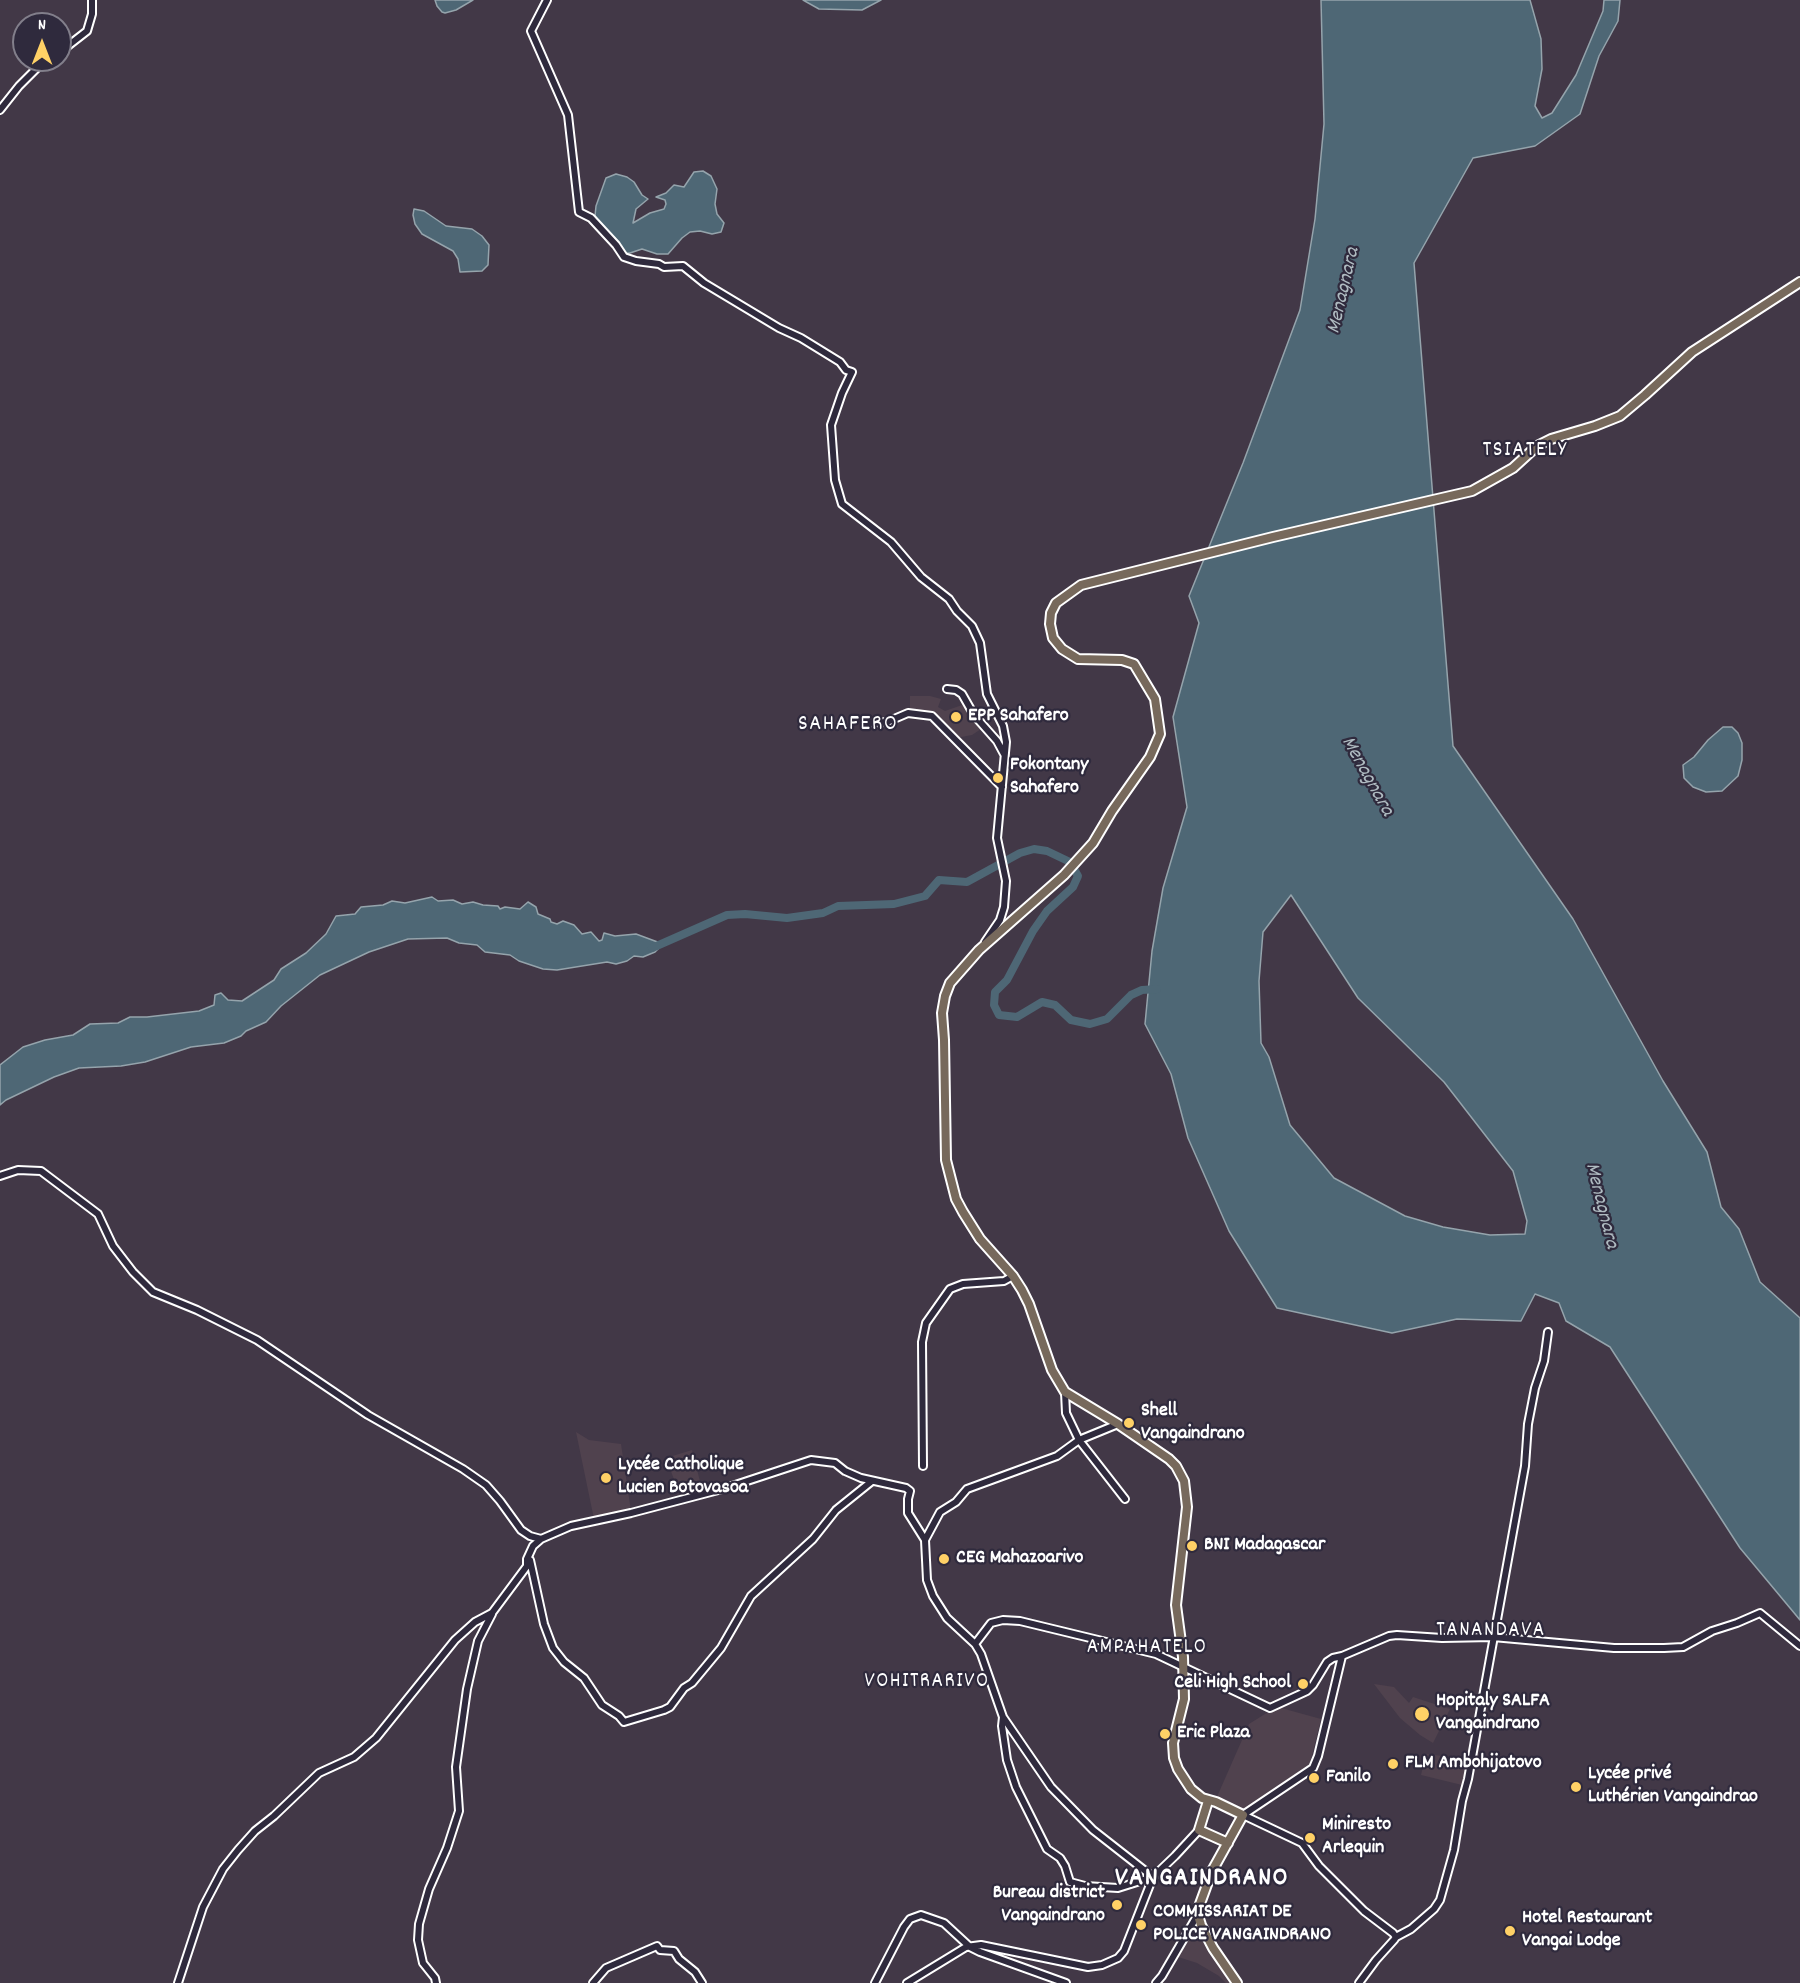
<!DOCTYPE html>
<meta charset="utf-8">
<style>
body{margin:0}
#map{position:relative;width:1800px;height:1983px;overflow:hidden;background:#423847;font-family:Dekko,sans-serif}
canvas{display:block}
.north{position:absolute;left:12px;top:12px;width:60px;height:60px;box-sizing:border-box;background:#2f2a3d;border:2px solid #827f8b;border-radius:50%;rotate:0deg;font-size:16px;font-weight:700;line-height:24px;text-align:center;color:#fff}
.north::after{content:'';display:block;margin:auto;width:21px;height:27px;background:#ffd166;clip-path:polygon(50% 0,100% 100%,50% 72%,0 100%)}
</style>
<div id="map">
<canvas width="1800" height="1983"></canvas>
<div class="north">N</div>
</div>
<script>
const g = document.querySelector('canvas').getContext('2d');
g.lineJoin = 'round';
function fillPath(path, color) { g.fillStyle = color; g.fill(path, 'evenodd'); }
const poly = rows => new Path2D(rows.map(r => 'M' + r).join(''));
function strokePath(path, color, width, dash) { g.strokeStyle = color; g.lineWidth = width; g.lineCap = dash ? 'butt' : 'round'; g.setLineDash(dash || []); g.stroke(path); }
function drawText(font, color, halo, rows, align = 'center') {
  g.font = font + ' Dekko,sans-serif'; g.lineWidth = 4.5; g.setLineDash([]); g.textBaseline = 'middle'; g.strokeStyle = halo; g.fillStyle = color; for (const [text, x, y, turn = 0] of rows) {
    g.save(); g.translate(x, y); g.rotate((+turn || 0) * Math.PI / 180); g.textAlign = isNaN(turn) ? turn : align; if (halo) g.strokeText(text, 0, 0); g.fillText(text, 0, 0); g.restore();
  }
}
fillPath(poly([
 [910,696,930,696,941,699,938,707,945,711,965,704,981,729,972,735,956,738,941,718,935,713,910,710],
 [576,1432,589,1440,621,1444,631,1511,594,1519],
 [692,1450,703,1493,699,1494,695,1482,678,1490,666,1458],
 [1374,1684,1394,1687,1409,1703,1413,1697,1450,1709,1433,1743,1420,1735,1400,1718],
 [1281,1708,1321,1719,1309,1767,1303,1773,1243,1811,1216,1799,1249,1724,1265,1714],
 [1426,1754,1467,1759,1462,1785,1421,1775],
 [1196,1920,1236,1983,1226,1983,1219,1976,1197,1963,1175,1956]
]), '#50424e');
const water = poly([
 [435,0,473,0,456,10,445,13,442,12,437,6,435,0],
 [803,0,881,0,862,10,819,9,803,0],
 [1321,0,1530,0,1541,39,1542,69,1535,106,1542,118,1552,113,1576,75,1603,11,1604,0,1620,0,1618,21,1599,56,1580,114,1535,146,1473,158,1414,263,1453,746,1573,919,1663,1081,1707,1152,1721,1207,1739,1229,1760,1282,1800,1318,1800,1620,1740,1548,1610,1347,1566,1321,1559,1303,1535,1294,1521,1321,1457,1319,1392,1333,1277,1308,1229,1231,1188,1138,1171,1074,1145,1024,1152,951,1163,888,1187,807,1173,717,1199,623,1189,596,1243,463,1300,310,1315,219,1324,124,1321,0],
 [1291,895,1358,998,1444,1082,1513,1171,1527,1221,1525,1234,1490,1235,1443,1227,1405,1216,1334,1178,1290,1125,1269,1057,1261,1043,1259,981,1263,932,1291,895],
 [703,171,711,176,717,189,715,204,717,214,724,223,721,232,712,234,700,231,690,232,682,238,668,254,657,254,642,249,630,253,626,253,595,216,596,206,606,178,616,174,627,177,634,182,642,195,648,199,636,209,633,223,650,213,664,209,666,204,665,200,656,197,666,193,674,185,684,187,694,172,703,171],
 [414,209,424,211,446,226,472,229,482,236,489,245,488,265,482,271,460,272,458,259,453,251,422,234,415,224,413,215,414,209],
 [1723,727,1732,727,1738,733,1742,743,1742,760,1738,776,1722,791,1706,792,1693,787,1684,778,1683,765,1694,757,1708,740,1723,727],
 [432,897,438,901,453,900,462,904,473,902,483,905,498,906,500,909,505,907,520,909,528,902,536,907,538,914,550,919,551,922,557,924,563,921,574,925,582,934,591,932,599,941,602,940,604,933,615,936,636,934,663,944,655,952,643,957,634,956,627,961,616,964,607,962,557,970,543,969,519,961,510,955,485,952,477,945,459,943,447,938,408,939,369,952,320,975,281,1006,266,1022,246,1031,241,1036,224,1043,191,1047,145,1062,121,1066,79,1068,54,1077,6,1100,0,1105,0,1065,23,1047,45,1040,73,1035,90,1024,118,1023,130,1017,147,1017,199,1011,214,1005,215,995,221,993,228,1000,242,1001,274,980,281,969,306,953,326,934,336,916,355,914,361,907,383,905,392,901,405,903,432,897]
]);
fillPath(water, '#4e6775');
strokePath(water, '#95a4ac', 1.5);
strokePath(poly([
 [652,948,727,915,745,914,787,918,823,913,838,906,894,904,925,896,939,880,967,882,1020,853,1034,849,1047,851,1070,862,1078,876,1073,887,1047,911,1033,931,1007,980,995,992,994,1005,999,1015,1017,1017,1042,1002,1055,1005,1071,1020,1090,1024,1107,1019,1131,995,1142,990,1157,989]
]), '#4e6775', 8);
const minor = poly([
 [547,0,531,31,568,115,579,212,591,218,616,245,624,257,636,261,659,264,664,267,683,266,704,283,779,328,801,338,840,362,846,370,852,372,842,393,831,425,835,480,842,504,891,542,921,577,949,599,957,611,972,626,980,643,987,694,1003,726,1006,742,997,838,1006,881,1004,907,1000,920,985,942],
 [60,52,87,31,92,14,92,0],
 [0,110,19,86,38,67,48,60],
 [947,689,956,690,962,694,974,715,997,741,1004,754],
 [869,723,887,722,908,713,932,716,1002,787],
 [0,1176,18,1170,41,1171,98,1214,113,1246,133,1272,153,1292,197,1310,257,1340,368,1415,463,1469,486,1485,500,1501,521,1530,530,1536,541,1539],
 [1065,1392,1066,1413,1079,1440,1125,1499],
 [923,1466,922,1342,926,1323,950,1289,963,1284,1004,1281,1013,1276],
 [925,1540,940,1512,956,1502,967,1489,1057,1456,1079,1440,1118,1424],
 [527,1559,530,1560,544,1624,553,1648,564,1662,584,1678,602,1705,619,1716,624,1722,664,1710,670,1707,684,1688,692,1683,721,1648,751,1596,813,1539,836,1510,872,1481],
 [975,1644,991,1623,1003,1620,1020,1621,1156,1654,1270,1708,1307,1691,1313,1685,1327,1662,1333,1658,1342,1656,1389,1636,1397,1635,1442,1638,1493,1637,1614,1648,1664,1648,1683,1647,1712,1631,1737,1623,1760,1613,1800,1646],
 [1003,1717,1002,1726,1007,1760,1016,1787,1047,1849,1060,1858,1065,1866,1070,1882,1085,1886,1118,1888,1153,1877],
 [1243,1815,1302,1843,1319,1866,1364,1911,1393,1933,1396,1937,1394,1940,1376,1960,1359,1983],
 [1243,1815,1313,1768,1318,1756,1342,1656],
 [1396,1937,1411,1929,1434,1909,1440,1900,1454,1850,1462,1801,1468,1779,1525,1466,1528,1424,1535,1388,1544,1361,1548,1332],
 [178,1983,203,1907,223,1869,238,1850,255,1831,274,1816,319,1773,354,1757,376,1738,455,1640,475,1622,492,1613,527,1566,527,1559,533,1546,541,1539,571,1526,631,1513,726,1488,811,1460,835,1463,845,1471,861,1478,906,1488,910,1491,908,1499,908,1513,925,1540,927,1580,933,1596,947,1618,975,1644,981,1654,1003,1717,1051,1787,1093,1830,1153,1877],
 [436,1983,435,1978,423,1963,418,1940,419,1924,429,1889,447,1848,459,1811,456,1767,467,1689,478,1641,492,1614],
 [593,1983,606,1968,657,1946,660,1950,674,1951,679,1959,695,1972,702,1983],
 [875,1983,904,1927,910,1919,921,1915,944,1923,970,1947,980,1952,1066,1983],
 [907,1983,966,1947,981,1945,1088,1967,1102,1965,1118,1958,1124,1951,1153,1877,1175,1856,1199,1830],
 [1156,1983,1162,1976,1197,1916]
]);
const major = poly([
 [1208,1801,1199,1830,1228,1843],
 [1237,1983,1213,1948,1201,1925,1197,1912,1212,1871,1243,1815,1216,1802,1202,1798,1191,1789,1178,1769,1174,1758,1173,1743,1184,1699,1183,1657,1176,1605,1187,1507,1184,1481,1176,1466,1169,1459,1118,1424,1065,1392,1052,1370,1029,1304,1022,1290,1013,1276,980,1239,963,1212,956,1199,946,1160,944,1040,942,1013,945,996,950,983,979,950,1064,875,1093,843,1112,811,1150,757,1160,734,1155,699,1134,664,1122,660,1078,659,1062,649,1053,638,1050,624,1051,613,1056,603,1081,585,1273,537,1472,491,1513,468,1537,446,1551,439,1595,426,1620,416,1645,395,1692,352,1800,282]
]);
strokePath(minor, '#fff', 10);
strokePath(major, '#fff', 12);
strokePath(minor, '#2f2a3d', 6);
strokePath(major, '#77695c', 8);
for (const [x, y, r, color] of [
 [956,717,6,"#ffd166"],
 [998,778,6,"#ffd166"],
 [1129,1423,6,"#ffd166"],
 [606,1478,6,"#ffd166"],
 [1192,1546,6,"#ffd166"],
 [944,1559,6,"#ffd166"],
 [1303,1684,6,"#ffd166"],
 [1422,1714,8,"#ffd166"],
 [1165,1734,6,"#ffd166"],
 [1393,1764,6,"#ffd166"],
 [1314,1778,6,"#ffd166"],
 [1576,1787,6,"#ffd166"],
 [1310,1838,6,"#ffd166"],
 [1117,1905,6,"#ffd166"],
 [1141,1925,6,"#ffd166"],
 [1510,1931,6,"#ffd166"]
]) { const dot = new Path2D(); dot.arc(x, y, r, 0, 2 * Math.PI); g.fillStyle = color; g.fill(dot); strokePath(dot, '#2f2a3d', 2); }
drawText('bold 20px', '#fff', '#2f2a3d', [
 ["EPP Sahafero",968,717],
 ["Fokontany",1010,766],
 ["Sahafero",1010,789],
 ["Shell",1141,1412],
 ["Vangaindrano",1141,1435],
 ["Lycée Catholique",618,1466],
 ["Lucien Botovasoa",618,1489],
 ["BNI Madagascar",1204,1546],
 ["CEG Mahazoarivo",956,1559],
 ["Celi High School",1291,1684,"right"],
 ["Hopitaly SALFA",1436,1702],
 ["Vangaindrano",1436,1725],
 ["Eric Plaza",1177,1734],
 ["FLM Ambohijatovo",1405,1764],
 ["Lycée privé",1588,1775],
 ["Luthérien Vangaindrao",1588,1798],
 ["Fanilo",1326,1778],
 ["Miniresto",1322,1826],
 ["Arlequin",1322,1849],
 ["Bureau district",1105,1894,"right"],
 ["Vangaindrano",1105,1917,"right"],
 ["COMMISSARIAT DE",1153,1913],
 ["POLICE VANGAINDRANO",1153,1936],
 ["Hotel Restaurant",1522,1919],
 ["Vangai Lodge",1522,1942]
], 'left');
drawText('italic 21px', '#afbbc1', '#2f2a3d', [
 ["Menagnara",1345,291,-77],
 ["Menagnara",1366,777,61],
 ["Menagnara",1600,1206,76]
]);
g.letterSpacing = '1.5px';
drawText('21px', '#fff', '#2f2a3d', [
 ["TANANDAVA",1491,1632],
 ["AMPAHATELO",1147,1649],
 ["VOHITRARIVO",927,1683]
]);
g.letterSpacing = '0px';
g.letterSpacing = '1.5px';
drawText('22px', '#fff', '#2f2a3d', [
 ["TSIATELY",1525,452],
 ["SAHAFERO",848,726]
]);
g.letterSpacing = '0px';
g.letterSpacing = '1.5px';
drawText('bold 26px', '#fff', '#2f2a3d', [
 ["VANGAINDRANO",1202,1880]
]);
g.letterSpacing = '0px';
</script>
